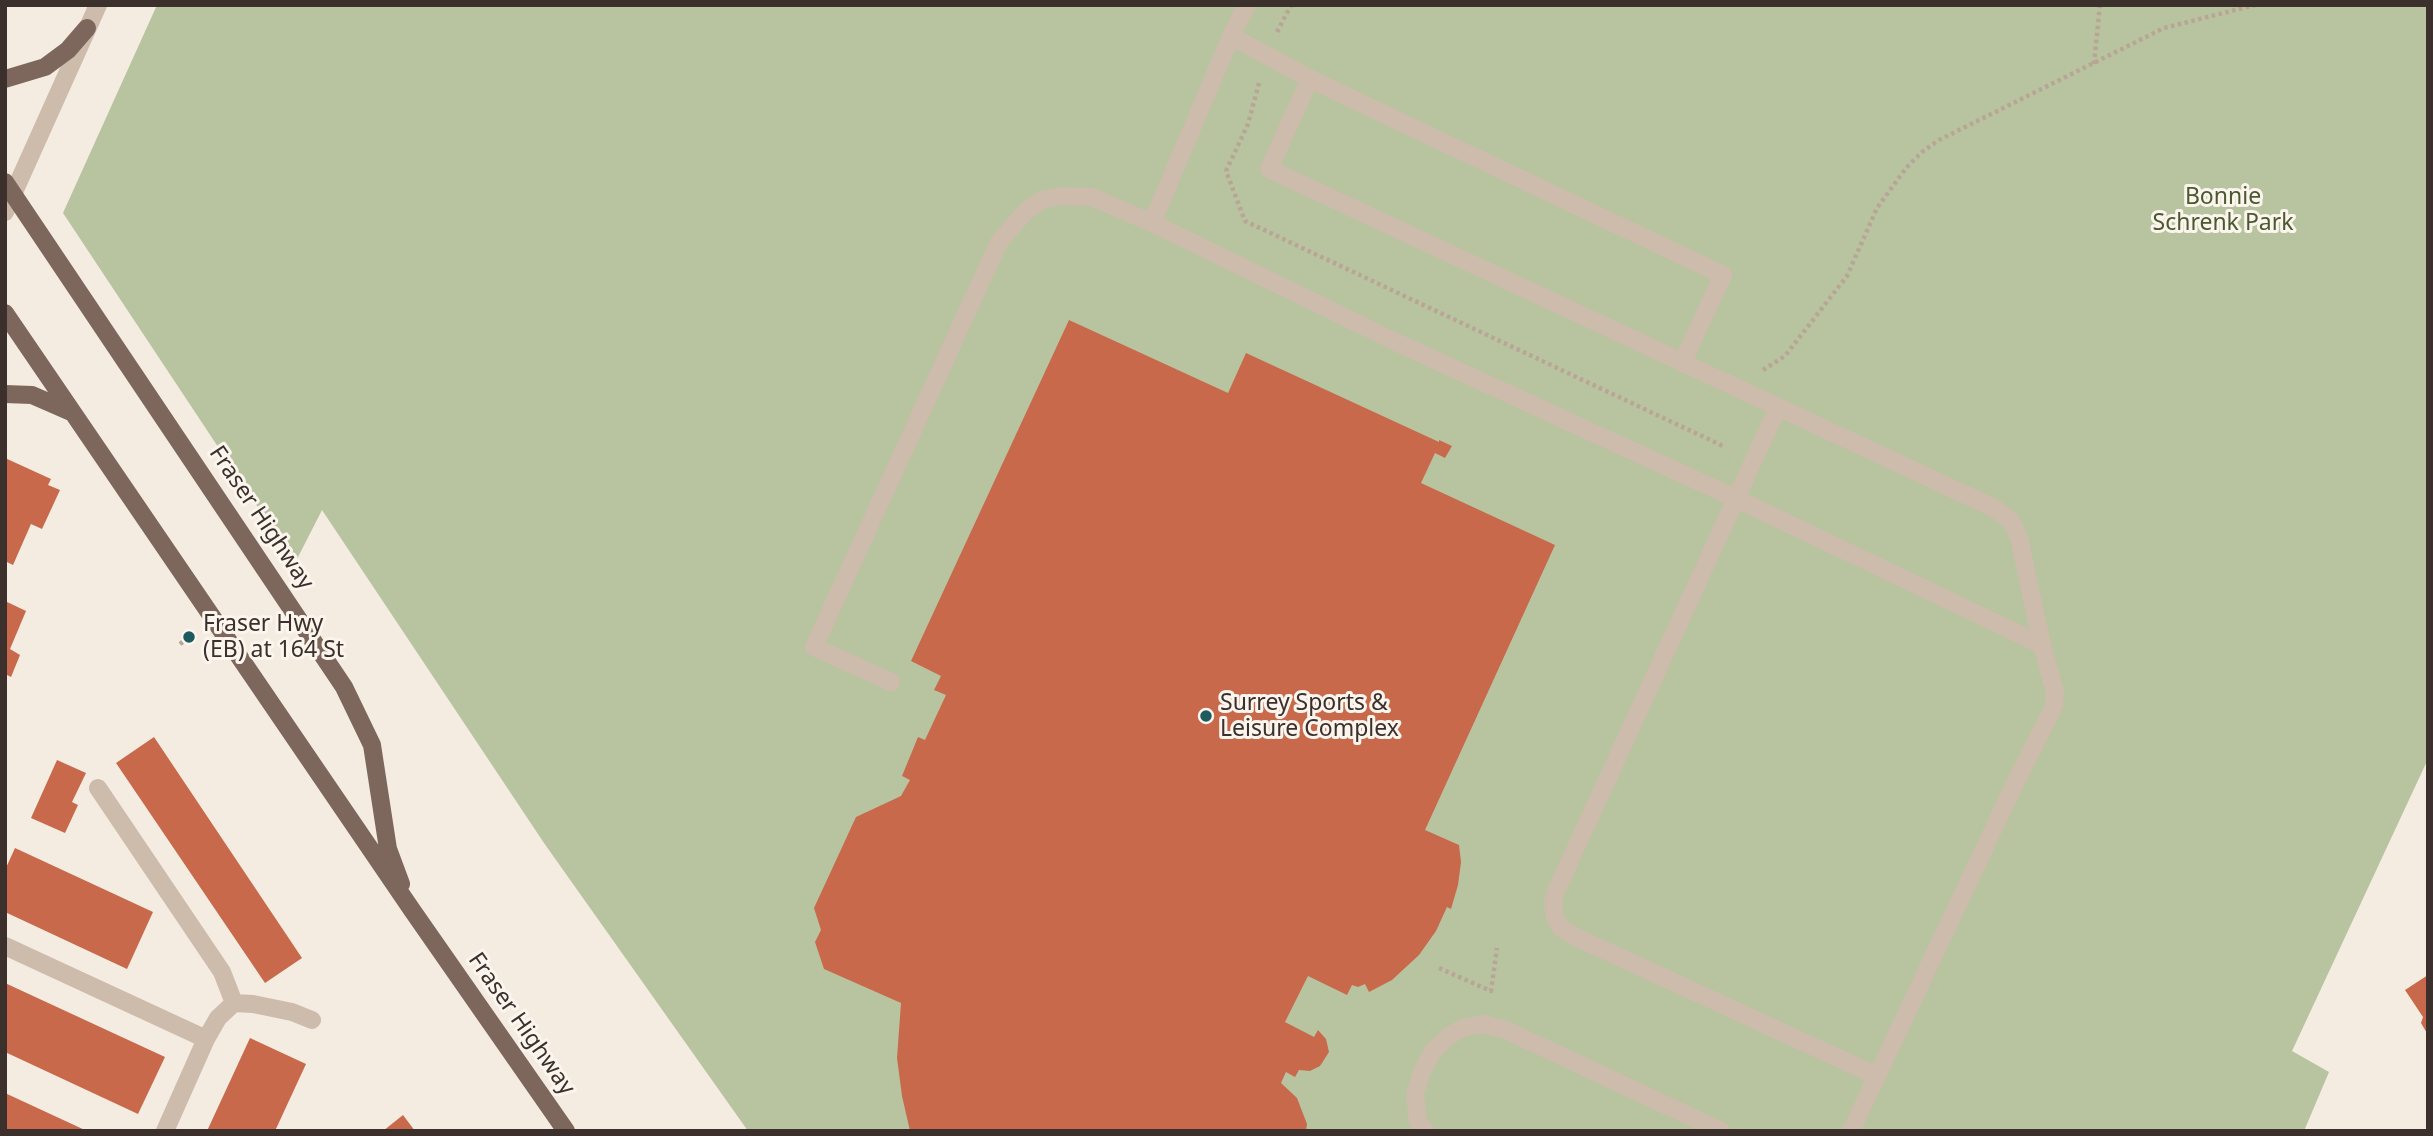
<!DOCTYPE html>
<style>
body{margin:0}
#map{position:relative;width:2433px;height:1136px;overflow:hidden;background:#f4ebe1;font-family:"Noto Sans",sans-serif}
canvas{display:block}
.frame{position:absolute;inset:0;border:7px solid #3b302b;pointer-events:none}
</style>
<div id="map">
<canvas width="2433" height="1136"></canvas>
<div class="frame"></div>
</div>
<script>
const g = document.querySelector('canvas').getContext('2d');
g.lineJoin = 'round';
function fillPath(path, color) { g.fillStyle = color; g.fill(path, 'evenodd'); }
const poly = rows => new Path2D(rows.map(r => 'M' + r).join(''));
function strokePath(path, color, width, dash) { g.strokeStyle = color; g.lineWidth = width; g.lineCap = dash ? 'butt' : 'round'; g.setLineDash(dash || []); g.stroke(path); }
function drawText(font, color, halo, rows, align = 'center') {
  g.font = font + ' "Noto Sans",sans-serif'; g.lineWidth = 6; g.setLineDash([]); g.textBaseline = 'middle'; g.strokeStyle = halo; g.fillStyle = color; for (const [text, x, y, turn = 0] of rows) {
    g.save(); g.translate(x, y); g.rotate((+turn || 0) * Math.PI / 180); g.textAlign = isNaN(turn) ? turn : align; if (halo) g.strokeText(text, 0, 0); g.fillText(text, 0, 0); g.restore();
  }
}
fillPath(poly([
 [157,5,2428,5,2428,759,2292,1051,2329,1072,2304,1131,748,1131,544,843,322,510,295,563,63,213]
]), '#b8c4a0');
fillPath(poly([
 [1069,320,1228,393,1246,353,1439,442,1439,440,1452,446,1445,458,1435,453,1421,483,1555,545,1425,830,1459,845,1461,862,1458,885,1451,909,1447,907,1436,931,1419,955,1392,980,1369,992,1365,984,1358,987,1352,985,1347,995,1308,976,1285,1022,1314,1037,1318,1030,1326,1039,1329,1052,1320,1066,1310,1071,1299,1070,1295,1077,1286,1072,1281,1083,1297,1098,1307,1124,1306,1131,910,1131,902,1096,897,1058,901,1003,824,969,815,942,821,930,814,908,856,817,901,796,910,780,902,776,918,737,925,740,946,695,934,690,941,676,911,661],
 [5,458,51,479,48,485,60,490,42,529,31,524,13,565,5,561],
 [5,601,26,611,10,649,20,655,11,677,5,674],
 [154,737,302,958,265,983,116,763],
 [57,760,86,773,72,802,78,805,65,833,31,818],
 [15,848,153,912,127,969,5,912,5,870],
 [2428,975,2428,1035,2421,1023,2423,1017,2405,990],
 [5,983,165,1057,138,1114,5,1052],
 [250,1038,306,1064,275,1131,207,1131],
 [5,1093,87,1131,5,1131],
 [403,1115,415,1131,383,1131]
]), '#c8694b');
strokePath(poly([
 [1277,32,1291,5],
 [2094,64,2100,5],
 [1259,83,1248,124,1226,171,1245,221,1725,447],
 [1763,370,1785,356,1847,276,1877,208,1906,168,1922,152,1939,140,2164,28,2255,5],
 [180,644,189,637],
 [1439,968,1491,991,1497,948]
]), '#b9a596', 4.5, [3.5, 3.5]);
strokePath(poly([
 [1247,5,1231,36,1152,223,1398,343,1737,499,2042,645,2055,692,2054,706,2018,777,1851,1131],
 [1231,36,1310,79,1723,275,1682,363],
 [1310,79,1269,169,1996,509,2012,522,2019,538,2042,645],
 [5,212,98,5],
 [1778,407,1556,891,1553,904,1555,918,1561,928,1576,937,1877,1076],
 [891,682,814,647,999,242,1026,211,1042,200,1060,196,1092,197,1152,223],
 [98,788,222,972,234,1003],
 [5,946,206,1039],
 [165,1131,206,1039,218,1018,234,1003,253,1004,292,1012,312,1020],
 [1425,1131,1418,1122,1415,1095,1422,1071,1433,1051,1449,1036,1463,1028,1483,1024,1506,1030,1721,1131]
]), '#cdbbac', 18);
strokePath(poly([
 [5,79,45,67,68,50,87,28],
 [5,182,344,687,372,745,388,849,401,884],
 [5,313,412,910,566,1131],
 [5,394,32,395,71,412]
]), '#7d675c', 18);
for (const [x, y, r, color] of [
 [189,637,7,"#1f5a5e"],
 [1206,716,7,"#1f5a5e"]
]) { const dot = new Path2D(); dot.arc(x, y, r, 0, 2 * Math.PI); g.fillStyle = color; g.fill(dot); strokePath(dot, '#fbf5ee', 2.5); }
drawText('23px', '#4a5a2e', '#fbf5ee', [
 ["Bonnie",2223,197],
 ["Schrenk Park",2223,223]
]);
drawText('23px', '#3b302b', '#fbf5ee', [
 ["Fraser Highway",261,518,56],
 ["Fraser Highway",521,1024,55]
]);
drawText('23px', '#3b302b', '#fbf5ee', [
 ["Fraser Hwy",203,624],
 ["(EB) at 164 St",203,650],
 ["Surrey Sports &",1220,703],
 ["Leisure Complex",1220,729]
], 'left');
</script>
